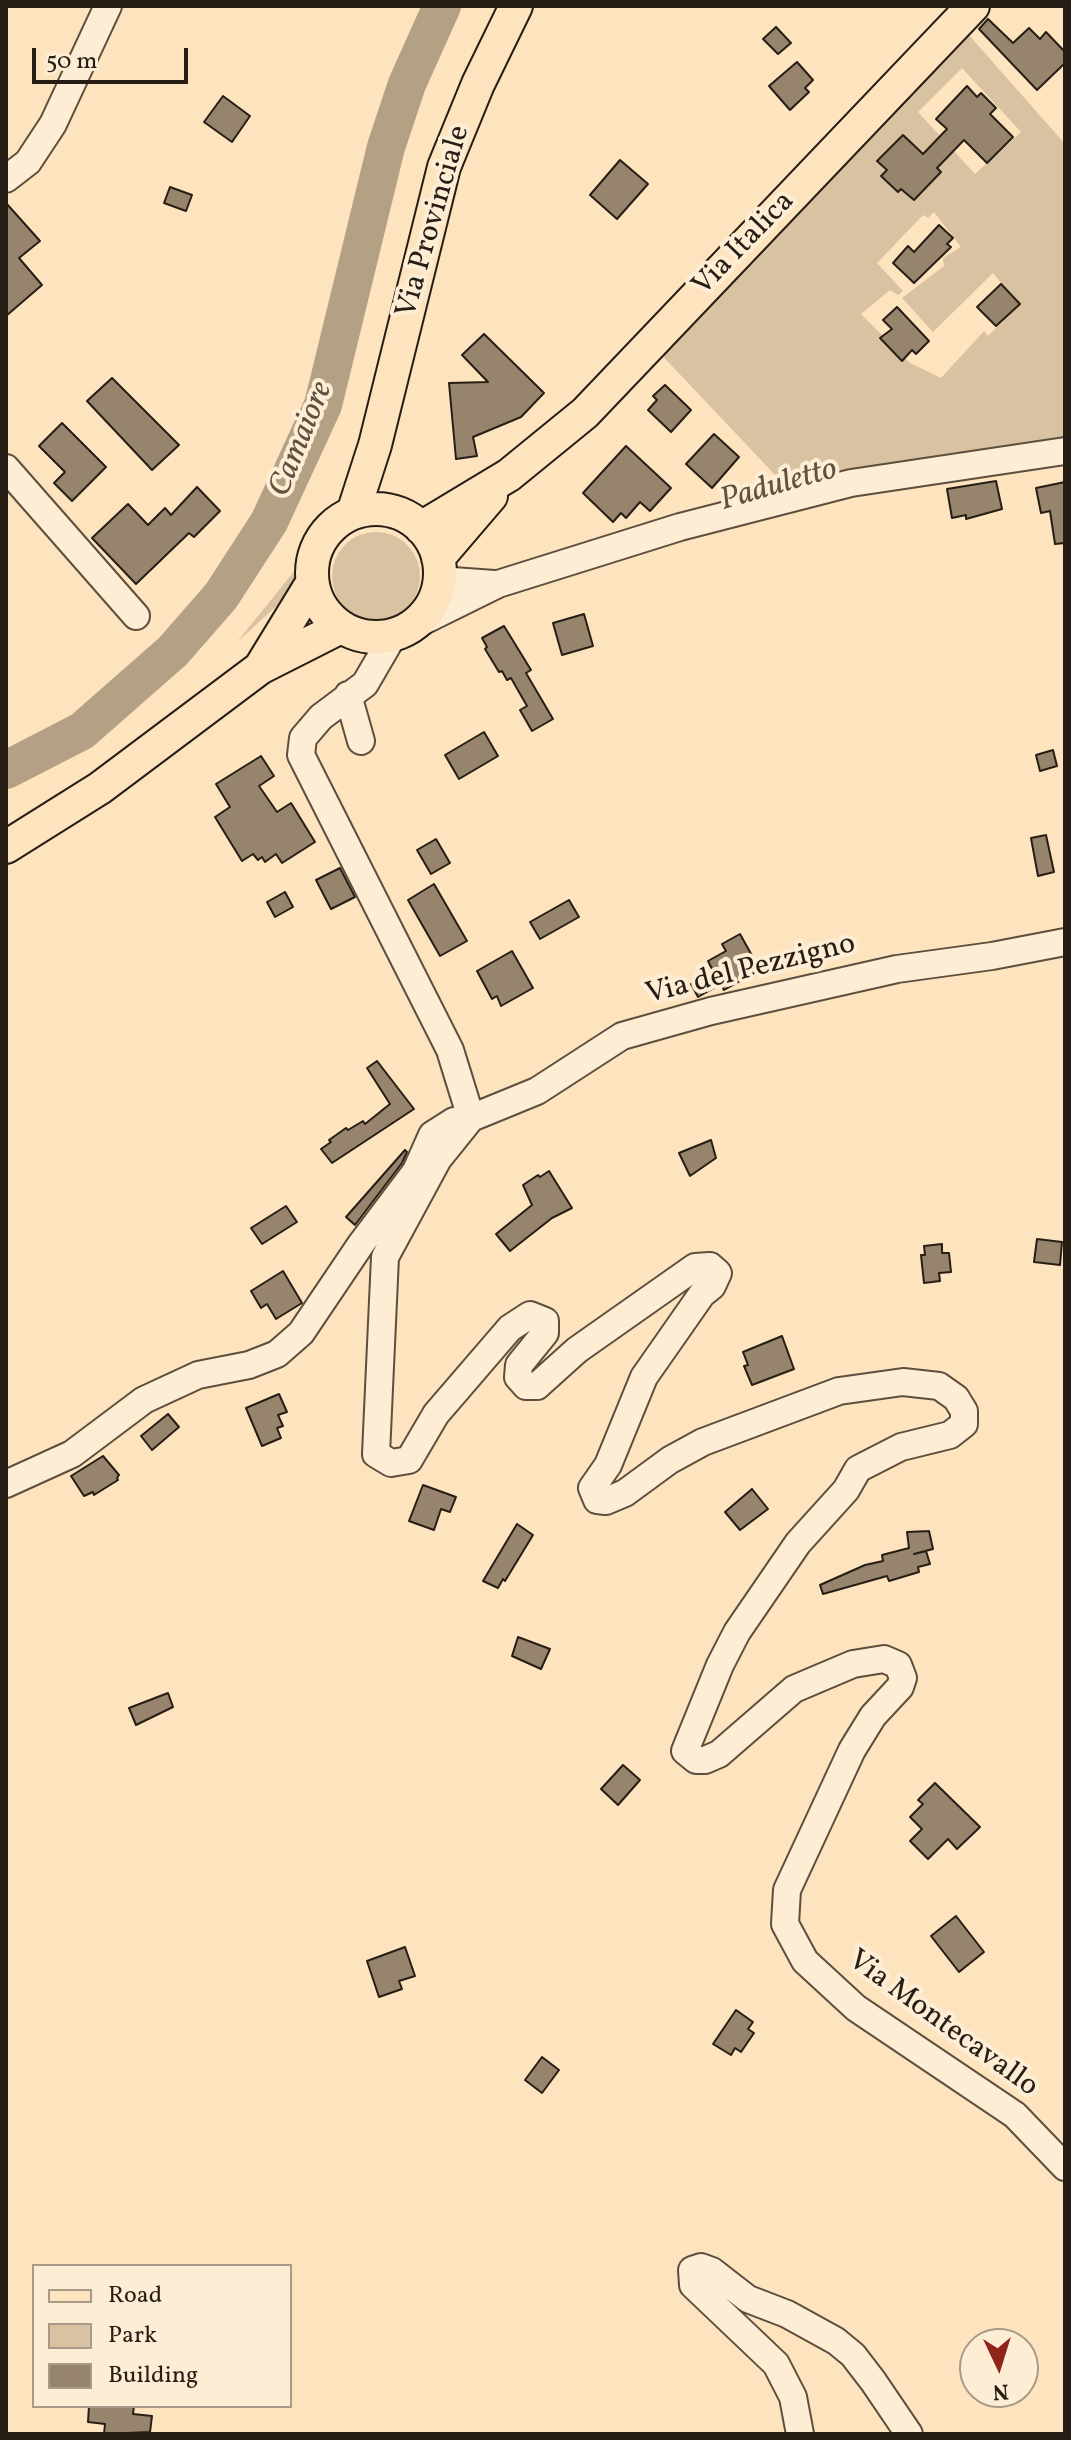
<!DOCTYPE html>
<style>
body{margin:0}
#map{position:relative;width:1071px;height:2440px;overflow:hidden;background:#fde3be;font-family:Vollkorn,serif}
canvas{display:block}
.frame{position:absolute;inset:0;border:8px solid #261e14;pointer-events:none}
.legend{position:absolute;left:32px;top:2264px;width:260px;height:144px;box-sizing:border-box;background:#feedd5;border:2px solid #a89a88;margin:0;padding:10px 14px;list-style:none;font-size:24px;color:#261e14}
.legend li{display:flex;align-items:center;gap:16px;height:40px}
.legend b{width:40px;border:2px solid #a89a88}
.north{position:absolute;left:959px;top:2328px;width:80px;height:80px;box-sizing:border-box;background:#feedd5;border:2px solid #a89a88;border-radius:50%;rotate:176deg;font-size:22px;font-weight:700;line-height:32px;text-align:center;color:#261e14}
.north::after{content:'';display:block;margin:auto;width:28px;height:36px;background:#8f2418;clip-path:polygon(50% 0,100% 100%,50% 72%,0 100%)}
.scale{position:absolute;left:32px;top:48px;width:156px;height:36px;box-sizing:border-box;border:4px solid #261e14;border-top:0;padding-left:10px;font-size:24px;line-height:28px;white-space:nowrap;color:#261e14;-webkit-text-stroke:6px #feedd5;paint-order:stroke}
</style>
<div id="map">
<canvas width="1071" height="2440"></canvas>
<div class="frame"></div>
<ul class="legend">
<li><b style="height:10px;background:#fde3be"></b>Road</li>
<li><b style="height:22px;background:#d8c2a1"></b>Park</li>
<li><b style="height:22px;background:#96846c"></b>Building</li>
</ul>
<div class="north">N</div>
<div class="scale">50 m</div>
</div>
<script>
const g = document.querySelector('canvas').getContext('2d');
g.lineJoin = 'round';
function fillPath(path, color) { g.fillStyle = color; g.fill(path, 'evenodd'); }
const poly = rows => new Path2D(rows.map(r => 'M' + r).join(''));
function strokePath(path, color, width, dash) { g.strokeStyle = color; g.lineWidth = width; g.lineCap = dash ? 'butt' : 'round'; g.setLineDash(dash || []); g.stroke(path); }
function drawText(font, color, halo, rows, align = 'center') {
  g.font = font + ' Vollkorn,serif'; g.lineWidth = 8; g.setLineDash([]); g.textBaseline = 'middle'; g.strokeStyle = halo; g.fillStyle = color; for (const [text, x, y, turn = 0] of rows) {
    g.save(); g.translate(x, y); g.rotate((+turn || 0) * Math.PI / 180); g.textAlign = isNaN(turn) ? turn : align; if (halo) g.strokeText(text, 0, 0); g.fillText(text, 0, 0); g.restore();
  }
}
fillPath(poly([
 [961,26,1065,144,1065,443,796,497,655,348],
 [962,68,1021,132,975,174,918,112],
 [934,212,961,247,943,258,944,266,902,298,933,332,993,273,1019,305,988,336,984,331,941,378,910,363,861,314,890,290,898,295,903,291,877,263,923,215,928,218],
 '332 576a44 44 0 1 1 88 0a44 44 0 1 1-88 0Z',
 [304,559,304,581,237,642]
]), '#d8c2a1');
strokePath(poly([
 [6,770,82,731,173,651,221,596,269,522,323,405,386,147,407,84,442,6]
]), '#b4a084', 38);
const building = poly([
 [988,19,1013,43,1029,28,1040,39,1046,32,1065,52,1065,63,1037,90,979,29,988,19],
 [776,27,791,43,778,54,763,39,776,27],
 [797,62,813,80,805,88,809,92,790,110,769,86,797,62],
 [967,86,977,97,981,93,996,108,990,114,1013,137,987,163,964,140,937,168,941,172,914,200,901,189,898,192,881,176,887,170,877,161,903,135,923,154,947,129,936,119,967,86],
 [223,96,250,116,232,142,204,122,223,96],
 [620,160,648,184,617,219,590,195,620,160],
 [170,187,192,195,186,211,164,203,170,187],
 [6,203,40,241,19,258,42,285,6,316,6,203],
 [939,225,953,238,947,244,951,247,914,283,893,263,908,246,914,252,939,225],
 [1001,284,1020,304,996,326,977,307,1001,284],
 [897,307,929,341,916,354,912,350,902,361,880,338,892,329,883,320,897,307],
 [484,334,544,393,521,417,473,437,477,456,456,459,449,383,488,382,462,355,484,334],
 [112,378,179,445,152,470,87,401,112,378],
 [665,385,691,410,671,432,648,410,657,400,653,396,665,385],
 [62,423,106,467,72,501,54,483,65,472,39,446,62,423],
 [714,434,739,457,712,488,686,464,714,434],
 [626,446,671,488,650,511,640,502,626,518,621,513,613,522,583,493,626,446],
 [996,481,1002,509,966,519,966,515,952,518,947,489,996,481],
 [1065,482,1065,543,1055,544,1050,511,1041,513,1036,488,1065,482],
 [197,487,220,511,194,537,189,533,136,584,92,538,128,504,148,525,165,508,171,515,197,487],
 [584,614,593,646,562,655,553,623,584,614],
 [504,626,531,670,526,673,553,719,532,731,520,710,527,706,511,678,507,680,502,671,499,672,485,649,487,647,482,638,504,626],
 [484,732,498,756,459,779,445,755,484,732],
 [1053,750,1057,766,1040,771,1036,755,1053,750],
 [261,756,274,776,259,786,277,812,291,803,315,842,282,863,276,854,265,862,262,857,258,860,253,854,242,861,215,817,230,807,216,784,261,756],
 [1046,835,1054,872,1038,876,1031,838,1046,835],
 [436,839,450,863,431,874,417,850,436,839],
 [340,868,355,897,331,909,316,880,340,868],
 [434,884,467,941,440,956,408,900,434,884],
 [285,892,293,907,275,917,267,902,285,892],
 [569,900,579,917,540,939,530,922,569,900],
 [740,934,760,970,724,990,721,984,698,997,691,984,713,971,708,961,726,951,722,944,740,934],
 [512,951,533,988,501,1006,497,996,492,999,477,971,512,951],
 [377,1061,414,1109,332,1163,321,1149,331,1142,329,1140,346,1128,348,1130,363,1121,365,1124,390,1104,367,1068,377,1061],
 [711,1140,716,1158,690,1176,679,1153,711,1140],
 [405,1150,407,1152,402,1163,355,1225,346,1217,405,1150],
 [549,1171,572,1208,552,1218,510,1251,496,1234,532,1205,523,1185,538,1175,540,1177,549,1171],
 [286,1206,297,1222,262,1244,251,1228,286,1206],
 [1037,1239,1062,1242,1060,1265,1034,1262,1037,1239],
 [942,1244,942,1253,949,1253,951,1272,939,1273,940,1281,924,1283,921,1255,925,1255,924,1246,942,1244],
 [283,1271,302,1303,276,1319,267,1304,261,1308,251,1291,283,1271],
 [782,1336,794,1369,752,1385,744,1366,748,1365,743,1352,782,1336],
 [279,1394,287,1412,278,1415,283,1426,277,1428,281,1438,262,1446,246,1408,279,1394],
 [168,1414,179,1427,152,1450,141,1436,168,1414],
 [103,1456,119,1475,117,1478,118,1480,94,1495,93,1492,84,1496,71,1476,103,1456],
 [423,1485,456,1497,450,1512,441,1509,434,1530,409,1521,423,1485],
 [752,1489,768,1509,740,1530,725,1512,752,1489],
 [517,1524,533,1535,505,1581,503,1579,498,1588,483,1581,517,1524],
 [929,1531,933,1549,914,1554,926,1551,930,1564,918,1567,919,1572,889,1581,887,1576,823,1594,820,1585,865,1565,883,1561,882,1555,909,1548,907,1532,929,1531],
 [518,1637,550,1649,541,1669,512,1656,518,1637],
 [168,1693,173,1707,136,1725,129,1708,168,1693],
 [623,1765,640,1780,618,1805,601,1789,623,1765],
 [935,1783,980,1827,957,1849,948,1839,928,1859,910,1841,922,1829,910,1817,923,1804,918,1800,935,1783],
 [956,1916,984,1952,959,1972,931,1936,956,1916],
 [405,1947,415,1976,399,1981,402,1989,379,1997,367,1961,405,1947],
 [736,2010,753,2022,748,2029,754,2033,741,2052,735,2048,731,2055,713,2044,736,2010],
 [542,2057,559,2070,542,2093,525,2080,542,2057],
 [89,2406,134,2406,133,2414,152,2416,150,2432,104,2434,105,2424,88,2422,89,2406]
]);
fillPath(building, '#96846c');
strokePath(building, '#261e14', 2);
const minor = poly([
 [6,179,28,162,53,124,108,6],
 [6,468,136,616],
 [439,580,494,584],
 [409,628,498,584,680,527,851,483,1065,451],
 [394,634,365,684,321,717,303,738,301,755,450,1050,471,1118],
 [348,695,361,741],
 [471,1118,438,1159,385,1257,376,1454,391,1463,409,1460,436,1414,510,1328,530,1315,545,1321,545,1333,519,1365,518,1377,526,1386,537,1386,577,1350,695,1267,710,1266,718,1273,712,1286,702,1294,644,1377,608,1465,592,1488,597,1500,606,1501,625,1493,670,1460,703,1442,839,1391,903,1382,939,1386,956,1398,964,1411,964,1424,950,1435,901,1447,858,1469,846,1490,798,1543,737,1632,720,1665,685,1751,696,1760,705,1760,719,1754,794,1689,853,1664,884,1659,898,1665,903,1678,900,1687,873,1716,852,1750,787,1890,785,1924,805,1961,856,2008,1015,2115,1065,2167],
 [6,1484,72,1454,144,1400,198,1375,249,1365,277,1354,301,1333,361,1244,416,1171,432,1135,454,1121,471,1118,537,1091,622,1036,711,1011,897,969,992,956,1065,942],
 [800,2434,793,2397,776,2364,693,2285,692,2270,701,2267,712,2271,748,2299,787,2314,836,2341,853,2355,873,2381,909,2434]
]);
const major = poly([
 '312 573a64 64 0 1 1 128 0a64 64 0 1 1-128 0Z',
 [353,513,375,445,444,167,478,84,516,6],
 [421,528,509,475,585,413,973,6],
 [438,558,491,496],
 [260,668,312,583],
 [6,847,100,788,260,668,341,627]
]);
strokePath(minor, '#5c4f3e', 30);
strokePath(major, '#261e14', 36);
strokePath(minor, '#feedd5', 26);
strokePath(major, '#fde3be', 32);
drawText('30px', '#261e14', '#feedd5', [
 ["Via Provinciale",435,222,-74],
 ["Via Italica",745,245,-46],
 ["Via del Pezzigno",751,971,-14],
 ["Via Montecavallo",942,2025,36]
]);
drawText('italic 32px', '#5f5241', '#feedd5', [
 ["Camaiore",303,440,-68],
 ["Paduletto",779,487,-16]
]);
</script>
